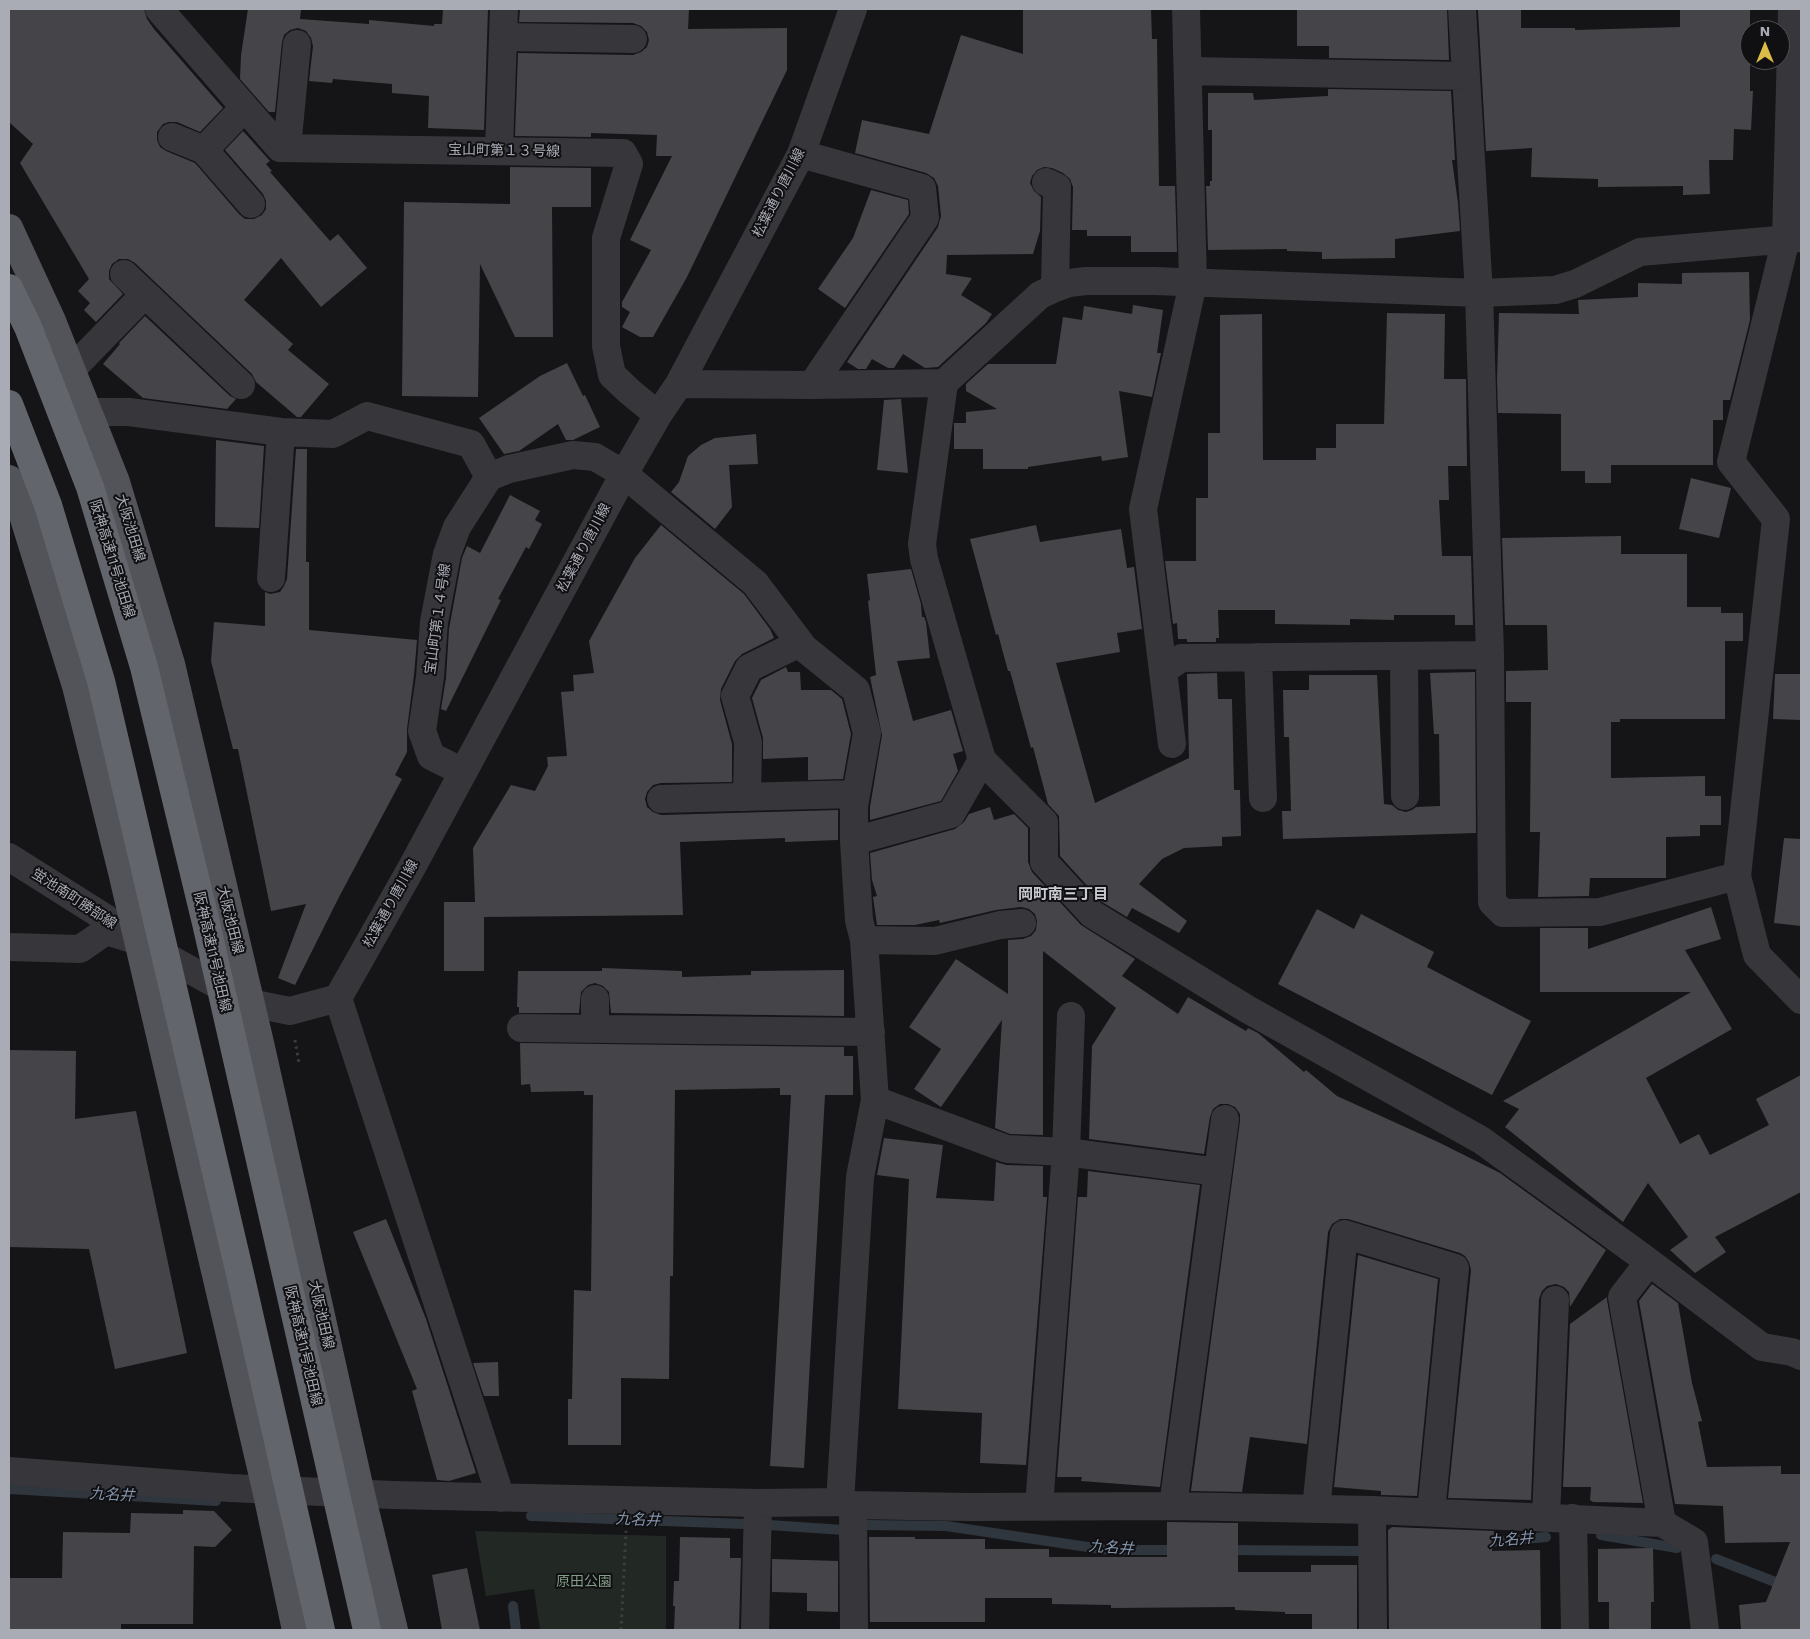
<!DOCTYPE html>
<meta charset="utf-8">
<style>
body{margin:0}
#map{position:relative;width:1810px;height:1639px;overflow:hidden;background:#151517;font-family:"Work Sans",sans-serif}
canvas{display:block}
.frame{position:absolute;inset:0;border:10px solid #a9abb5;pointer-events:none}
.north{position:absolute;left:1740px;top:20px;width:50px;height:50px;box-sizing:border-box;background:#101012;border:1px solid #4d4e53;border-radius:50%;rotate:0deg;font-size:14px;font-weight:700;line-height:20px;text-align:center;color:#a9abb5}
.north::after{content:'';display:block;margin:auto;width:18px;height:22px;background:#dcbb48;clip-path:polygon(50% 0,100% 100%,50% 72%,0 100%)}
</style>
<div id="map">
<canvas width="1810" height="1639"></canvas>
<div class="frame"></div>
<div class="north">N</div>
</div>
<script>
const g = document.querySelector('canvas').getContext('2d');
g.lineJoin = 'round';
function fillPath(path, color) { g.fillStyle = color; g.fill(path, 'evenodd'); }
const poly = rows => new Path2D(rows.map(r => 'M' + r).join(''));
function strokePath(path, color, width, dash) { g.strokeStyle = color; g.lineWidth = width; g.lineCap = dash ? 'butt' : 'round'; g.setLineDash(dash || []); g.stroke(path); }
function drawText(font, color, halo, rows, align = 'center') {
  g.font = font + ' "Work Sans","Noto Sans JP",sans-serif'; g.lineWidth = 4; g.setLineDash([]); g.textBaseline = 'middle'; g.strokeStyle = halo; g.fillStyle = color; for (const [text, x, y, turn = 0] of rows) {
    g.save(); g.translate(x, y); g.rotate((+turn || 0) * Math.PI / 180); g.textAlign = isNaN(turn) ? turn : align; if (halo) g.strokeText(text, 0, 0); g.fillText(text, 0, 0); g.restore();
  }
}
fillPath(poly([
 [475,1531,666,1536,666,1630,540,1630,534,1589,486,1596]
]), '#222823');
strokePath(poly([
 [9,1489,216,1501],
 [531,1516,745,1524],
 [769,1525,844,1530,844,1538],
 [864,1525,946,1526,1108,1550,1179,1550],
 [1601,1535,1677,1548],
 [1479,1543,1546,1537],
 [1226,1550,1358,1551],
 [1716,1559,1801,1592],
 [513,1606,516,1630]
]), '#30363e', 10);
fillPath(poly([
 [9,9,144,9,147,19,154,29,223,108,200,132,177,122,169,122,163,124,157,132,157,140,160,147,166,151,195,163,239,214,245,219,254,219,262,215,266,209,266,201,263,194,225,150,243,131,270,161,266,164,272,171,270,172,330,241,338,234,367,268,321,307,281,258,244,300,293,344,288,350,329,384,301,417,297,417,256,382,252,374,135,263,128,259,119,259,112,264,109,271,109,279,123,294,96,322,84,310,90,303,78,291,89,279,20,163,33,144,9,122],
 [248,9,301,9,300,19,369,24,369,20,434,26,434,24,442,24,443,9,488,9,484,130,428,128,429,96,392,93,392,84,333,79,332,83,309,81,313,46,311,38,306,31,298,28,290,30,284,35,282,42,275,112,269,112,240,79,241,55],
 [520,9,689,9,688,29,787,28,787,70,687,277,653,337,640,337,622,327,630,312,622,307,622,302,651,250,630,240,672,156,656,156,657,135,591,133,591,137,515,136,518,53,633,55,641,52,647,47,649,40,647,32,641,26,633,23,519,22],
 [1023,9,1151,9,1152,39,1157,39,1159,186,1175,186,1177,252,1131,252,1131,236,1087,236,1087,230,1072,230,1073,187,1070,179,1063,173,1052,168,1044,167,1037,170,1032,176,1030,183,1034,191,1041,197,1040,231,1033,254,947,255,946,274,972,278,961,295,992,314,986,323,938,367,925,368,903,354,894,368,888,368,872,359,866,369,858,369,847,362,938,227,941,216,938,186,934,178,926,173,855,153,862,120,929,134,961,35,1023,54],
 [1297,9,1447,9,1449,60,1329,58,1329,46,1297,46],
 [1478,10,1521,10,1521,28,1575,28,1575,30,1680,27,1680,10,1750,10,1750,91,1753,91,1751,130,1734,129,1733,160,1709,160,1710,194,1683,195,1683,186,1598,187,1598,179,1531,177,1532,148,1486,151],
 [1328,89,1451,91,1455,160,1452,160,1458,203,1460,231,1395,239,1395,258,1322,259,1322,252,1287,251,1287,249,1208,250,1206,186,1210,186,1210,181,1212,181,1212,130,1208,130,1208,93,1253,93,1254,100,1328,96],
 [510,167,591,168,591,207,552,207,553,337,515,337,480,264,478,397,402,396,404,202,510,204],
 [871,190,908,200,909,214,845,308,818,289,853,238],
 [1749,272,1750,320,1730,400,1723,400,1723,420,1713,420,1713,465,1611,465,1611,483,1585,483,1585,471,1561,471,1561,414,1498,413,1497,379,1499,313,1579,314,1578,300,1638,297,1638,283,1682,284,1682,273],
 [1133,305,1163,310,1157,353,1161,353,1152,397,1119,391,1128,457,1102,461,1101,456,1028,467,1028,469,983,469,983,449,954,449,954,423,966,423,966,412,997,409,966,391,966,384,988,364,1056,364,1063,317,1082,320,1084,306,1132,314],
 [1387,313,1445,314,1444,379,1466,379,1467,466,1448,466,1449,500,1439,500,1442,556,1471,556,1473,625,1455,625,1455,615,1394,615,1394,620,1350,619,1350,625,1275,624,1275,610,1218,610,1219,638,1216,638,1216,642,1187,642,1187,639,1178,639,1177,623,1173,624,1165,561,1196,561,1196,498,1208,498,1208,433,1220,433,1220,315,1262,314,1263,460,1316,460,1316,448,1336,448,1336,424,1384,424],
 [145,316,230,396,236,399,227,409,143,398,103,364,120,344,119,343],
 [567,363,583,396,585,395,600,427,573,440,566,440,558,424,519,451,504,454,479,418,540,376],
 [901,399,908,473,877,470,884,400],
 [756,434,758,464,729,465,732,507,715,529,671,492,679,482,688,456,701,445,715,438],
 [216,440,264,446,259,528,215,527],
 [296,449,307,449,306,562,309,562,309,630,417,640,414,675,407,729,407,752,395,775,402,779,339,897,295,985,278,978,306,904,271,911,238,749,233,749,211,661,214,622,265,626,265,592,270,594,280,592,284,586,287,579],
 [1691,478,1731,488,1719,538,1679,529],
 [510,495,540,511,535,520,542,524,529,549,526,547,498,599,501,600,446,711,441,709,446,678,449,629,462,558,467,546,480,553],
 [661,525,744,594,770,629,774,638,742,654,735,661,721,689,720,700,732,744,732,782,661,783,653,785,647,792,645,799,647,807,653,812,661,815,838,810,838,840,785,842,785,838,680,842,683,915,484,917,484,971,444,971,444,902,475,902,473,848,511,785,535,791,548,766,547,757,567,756,561,692,574,691,573,675,594,673,589,641,635,558],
 [1036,525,1040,542,1121,529,1127,568,1134,567,1142,629,1117,633,1120,652,1056,663,1095,803,1189,758,1187,674,1217,673,1218,699,1232,699,1234,790,1240,790,1241,836,1222,837,1222,846,1184,848,1162,859,1139,884,1187,921,1179,933,1132,908,1127,917,1102,902,1060,856,1059,816,1048,804,1033,747,1031,748,1010,671,1008,671,998,634,996,635,970,539],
 [1621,536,1621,554,1687,554,1687,607,1721,607,1721,613,1743,613,1743,641,1725,641,1725,719,1620,719,1620,722,1611,722,1611,778,1705,776,1705,796,1721,796,1721,825,1700,825,1700,836,1666,837,1666,878,1590,878,1589,896,1538,897,1540,832,1530,832,1531,702,1506,702,1506,671,1548,670,1547,625,1505,625,1502,538],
 [911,569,921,604,922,617,924,617,926,622,930,658,897,661,913,721,951,710,963,751,953,754,958,771,941,801,870,820,870,807,882,735,870,677,876,675,868,601,870,600,867,574],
 [786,667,788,672,800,672,801,690,831,690,842,699,851,734,843,779,808,780,808,757,763,759,763,738,752,698,761,680],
 [1475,672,1476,833,1283,839,1282,811,1291,811,1289,737,1284,737,1283,690,1309,690,1309,675,1377,675,1384,804,1392,805,1398,810,1406,812,1412,810,1416,807,1440,806,1439,734,1434,734,1430,673],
 [1775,674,1801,674,1801,720,1773,719],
 [990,807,994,820,1014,814,1028,828,1028,862,1032,872,1081,925,1135,959,1122,976,1178,1014,1188,997,1246,1031,1248,1028,1258,1033,1304,1072,1306,1070,1337,1096,1438,1142,1500,1173,1606,1250,1570,1307,1569,1292,1564,1287,1556,1284,1547,1286,1542,1291,1539,1299,1531,1500,1448,1498,1471,1270,1469,1262,1465,1256,1460,1253,1348,1219,1340,1219,1332,1224,1328,1232,1307,1444,1250,1437,1242,1492,1191,1491,1240,1121,1240,1114,1235,1107,1228,1104,1220,1104,1213,1109,1210,1117,1204,1154,1089,1139,1092,1046,1116,1008,1043,951,1043,1135,1010,1134,995,1128,1002,1020,941,1107,914,1089,941,1049,909,1027,956,959,1008,994,1008,940,1023,939,1031,936,1036,930,1037,921,1035,914,1029,909,1021,907,996,910,940,923,939,920,915,925,877,925,873,897,877,896,872,880,870,853,955,829,964,822,969,814],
 [1784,838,1801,839,1801,926,1774,923],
 [1711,907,1721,939,1685,950,1732,1029,1646,1078,1680,1144,1699,1134,1710,1155,1769,1125,1756,1099,1801,1075,1801,1192,1715,1237,1726,1252,1695,1273,1670,1250,1688,1237,1648,1183,1623,1222,1505,1127,1519,1109,1503,1101,1691,992,1540,992,1540,928,1588,928,1588,949],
 [1317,909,1354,929,1361,914,1434,952,1427,967,1531,1021,1492,1095,1278,984],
 [602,968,682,971,682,977,751,975,751,971,844,970,844,1016,611,1013,609,992,603,986,595,983,588,985,581,992,579,1013,519,1013,519,1007,517,1007,518,971,602,971],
 [520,1043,844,1047,844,1056,853,1056,853,1095,825,1095,804,1468,770,1466,791,1095,780,1095,780,1088,675,1090,673,1276,670,1276,669,1379,621,1378,621,1445,568,1445,568,1399,572,1399,574,1290,591,1291,593,1095,584,1095,584,1091,531,1092,530,1084,521,1085],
 [9,1050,76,1051,75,1119,136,1111,187,1353,115,1369,89,1249,9,1247],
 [884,1138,943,1145,936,1198,994,1201,996,1162,1006,1165,1043,1166,1043,1197,1047,1197,1026,1465,980,1463,982,1413,898,1409,909,1179,877,1175],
 [1088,1171,1200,1185,1160,1487,1081,1481,1082,1477,1057,1477,1078,1197,1087,1197],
 [386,1219,426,1319,476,1473,449,1481,437,1480,412,1391,417,1389,353,1232],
 [1358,1255,1438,1279,1417,1496,1381,1495,1381,1491,1334,1487],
 [1652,1284,1678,1303,1692,1383,1702,1421,1698,1422,1707,1467,1781,1466,1781,1474,1801,1474,1801,1630,1741,1630,1739,1605,1766,1602,1790,1542,1725,1543,1723,1506,1675,1504,1639,1301],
 [1607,1297,1607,1300,1643,1503,1593,1502,1590,1500,1591,1487,1563,1487,1570,1324],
 [498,1362,499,1396,484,1396,473,1363],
 [183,1510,214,1511,232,1530,215,1547,194,1546,193,1624,121,1624,121,1630,9,1629,9,1578,62,1578,63,1532,130,1533,131,1513,183,1514],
 [1167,1522,1238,1523,1238,1572,1311,1572,1311,1565,1357,1565,1357,1630,1312,1630,1312,1614,1285,1614,1285,1612,1235,1610,1235,1607,1111,1608,1111,1605,1052,1604,1052,1598,985,1598,985,1622,870,1622,869,1537,915,1537,915,1539,985,1539,985,1549,1049,1549,1049,1557,1167,1557],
 [1392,1527,1494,1531,1492,1551,1540,1550,1541,1630,1389,1630,1388,1530],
 [680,1537,730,1538,730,1558,741,1558,739,1630,674,1630,675,1606,673,1606,674,1581,679,1581],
 [1653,1548,1654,1602,1651,1602,1651,1630,1609,1630,1609,1602,1598,1602,1598,1549],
 [772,1559,838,1561,838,1612,807,1611,807,1593,772,1592],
 [467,1568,480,1630,442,1630,432,1575]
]), '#454549');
strokePath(poly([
 [295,1040,299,1063],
 [621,1630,626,1531]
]), '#3d3e42', 3, [2.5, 4]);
strokePath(poly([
 [159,9,280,148,623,153,629,164,606,238,606,346,612,375,630,392,658,415],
 [1462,9,1479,293,1490,655,1492,902,1503,913,1600,912,1737,876],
 [1792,9,1786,239,1731,462,1776,519,1737,876,1757,955,1801,1000],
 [503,37,633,39],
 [1188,71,1466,76],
 [244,108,204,150,251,204],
 [172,137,204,150],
 [287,148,297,44],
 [499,150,504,9],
 [801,154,922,188,925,218,812,385],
 [1046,182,1057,187,1055,288],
 [124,274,241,385],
 [72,369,145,294],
 [944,383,922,544,924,559,982,760,1044,822,1044,862,1092,914,1247,1009,1481,1140,1641,1256,1762,1347,1792,1352,1801,1356],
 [679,384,812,385,944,383,1040,295,1055,288,1069,283,1086,281,1154,281,1479,293,1555,290,1575,284,1640,252,1801,238],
 [89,412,129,412,281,432,333,434,367,416,471,444,489,477],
 [271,578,281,432],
 [1404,656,1405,796],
 [1258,657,1263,798],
 [1163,671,1181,658,1490,655],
 [1172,744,1143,509,1193,283,1186,9],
 [463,772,431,756,422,731,430,677,434,622,447,554,457,527,489,477,509,469,573,455,595,457,624,474,755,583,804,648,856,690,867,733,854,806,854,841,859,920,864,940,875,1100,1007,1149,1066,1152,1218,1172],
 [747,797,748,742,735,696,749,668,800,643],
 [661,799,856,794],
 [854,841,951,814,982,760],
 [9,857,104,917,128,935],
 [864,940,935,941,1000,925,1022,923],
 [9,947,80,949,106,931,138,941,250,1003,290,1011,338,998,412,867,624,474,658,415,679,384,801,154,853,9],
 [338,998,501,1498],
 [521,1028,871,1032],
 [595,1029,595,999],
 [1649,1262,1622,1297,1662,1523],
 [9,1471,230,1488,393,1495,758,1503,840,1502,853,1505,969,1507,1173,1506,1372,1510,1662,1523,1694,1542,1705,1630],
 [840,1502,860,1177,875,1100],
 [853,1505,854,1630],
 [1039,1506,1066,1152,1071,1016],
 [1173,1506,1225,1119],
 [1316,1509,1344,1234,1455,1268,1431,1512],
 [1372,1510,1373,1630],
 [1546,1517,1555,1300],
 [1573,1518,1575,1630],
 [755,1630,758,1503]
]), '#37373b', 28);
strokePath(poly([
 [9,228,52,321,116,482,171,664,260,1043,361,1494,394,1630],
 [9,479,23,515,76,686,122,872,266,1489,296,1630]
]), '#53545a', 28);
strokePath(poly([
 [9,288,28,327,90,487,144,667,206,923,367,1630],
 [9,404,48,505,101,681,240,1274,321,1630]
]), '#63656c', 28);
drawText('14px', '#a9abb5', '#101012', [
 ["宝山町第１３号線",504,151,1],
 ["松葉通り唐川線",779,193,-63],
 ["大阪池田線",130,528,73],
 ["松葉通り唐川線",584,548,-62],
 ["阪神高速11号池田線",112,559,73],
 ["宝山町第１４号線",438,619,-82],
 ["蛍池南町勝部線",74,899,33],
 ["松葉通り唐川線",391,904,-61],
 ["大阪池田線",230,920,76],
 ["阪神高速11号池田線",212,952,77],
 ["大阪池田線",321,1315,77],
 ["阪神高速11号池田線",303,1346,77]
]);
drawText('14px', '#829e87', '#101012', [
 ["原田公園",584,1582]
]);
drawText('bold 15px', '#c9cbd2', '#101012', [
 ["岡町南三丁目",1063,895]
]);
drawText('italic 15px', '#8495ac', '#101012', [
 ["九名井",112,1495,3],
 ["九名井",638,1520,2],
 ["九名井",1511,1540,-5],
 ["九名井",1111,1548,4]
]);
</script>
